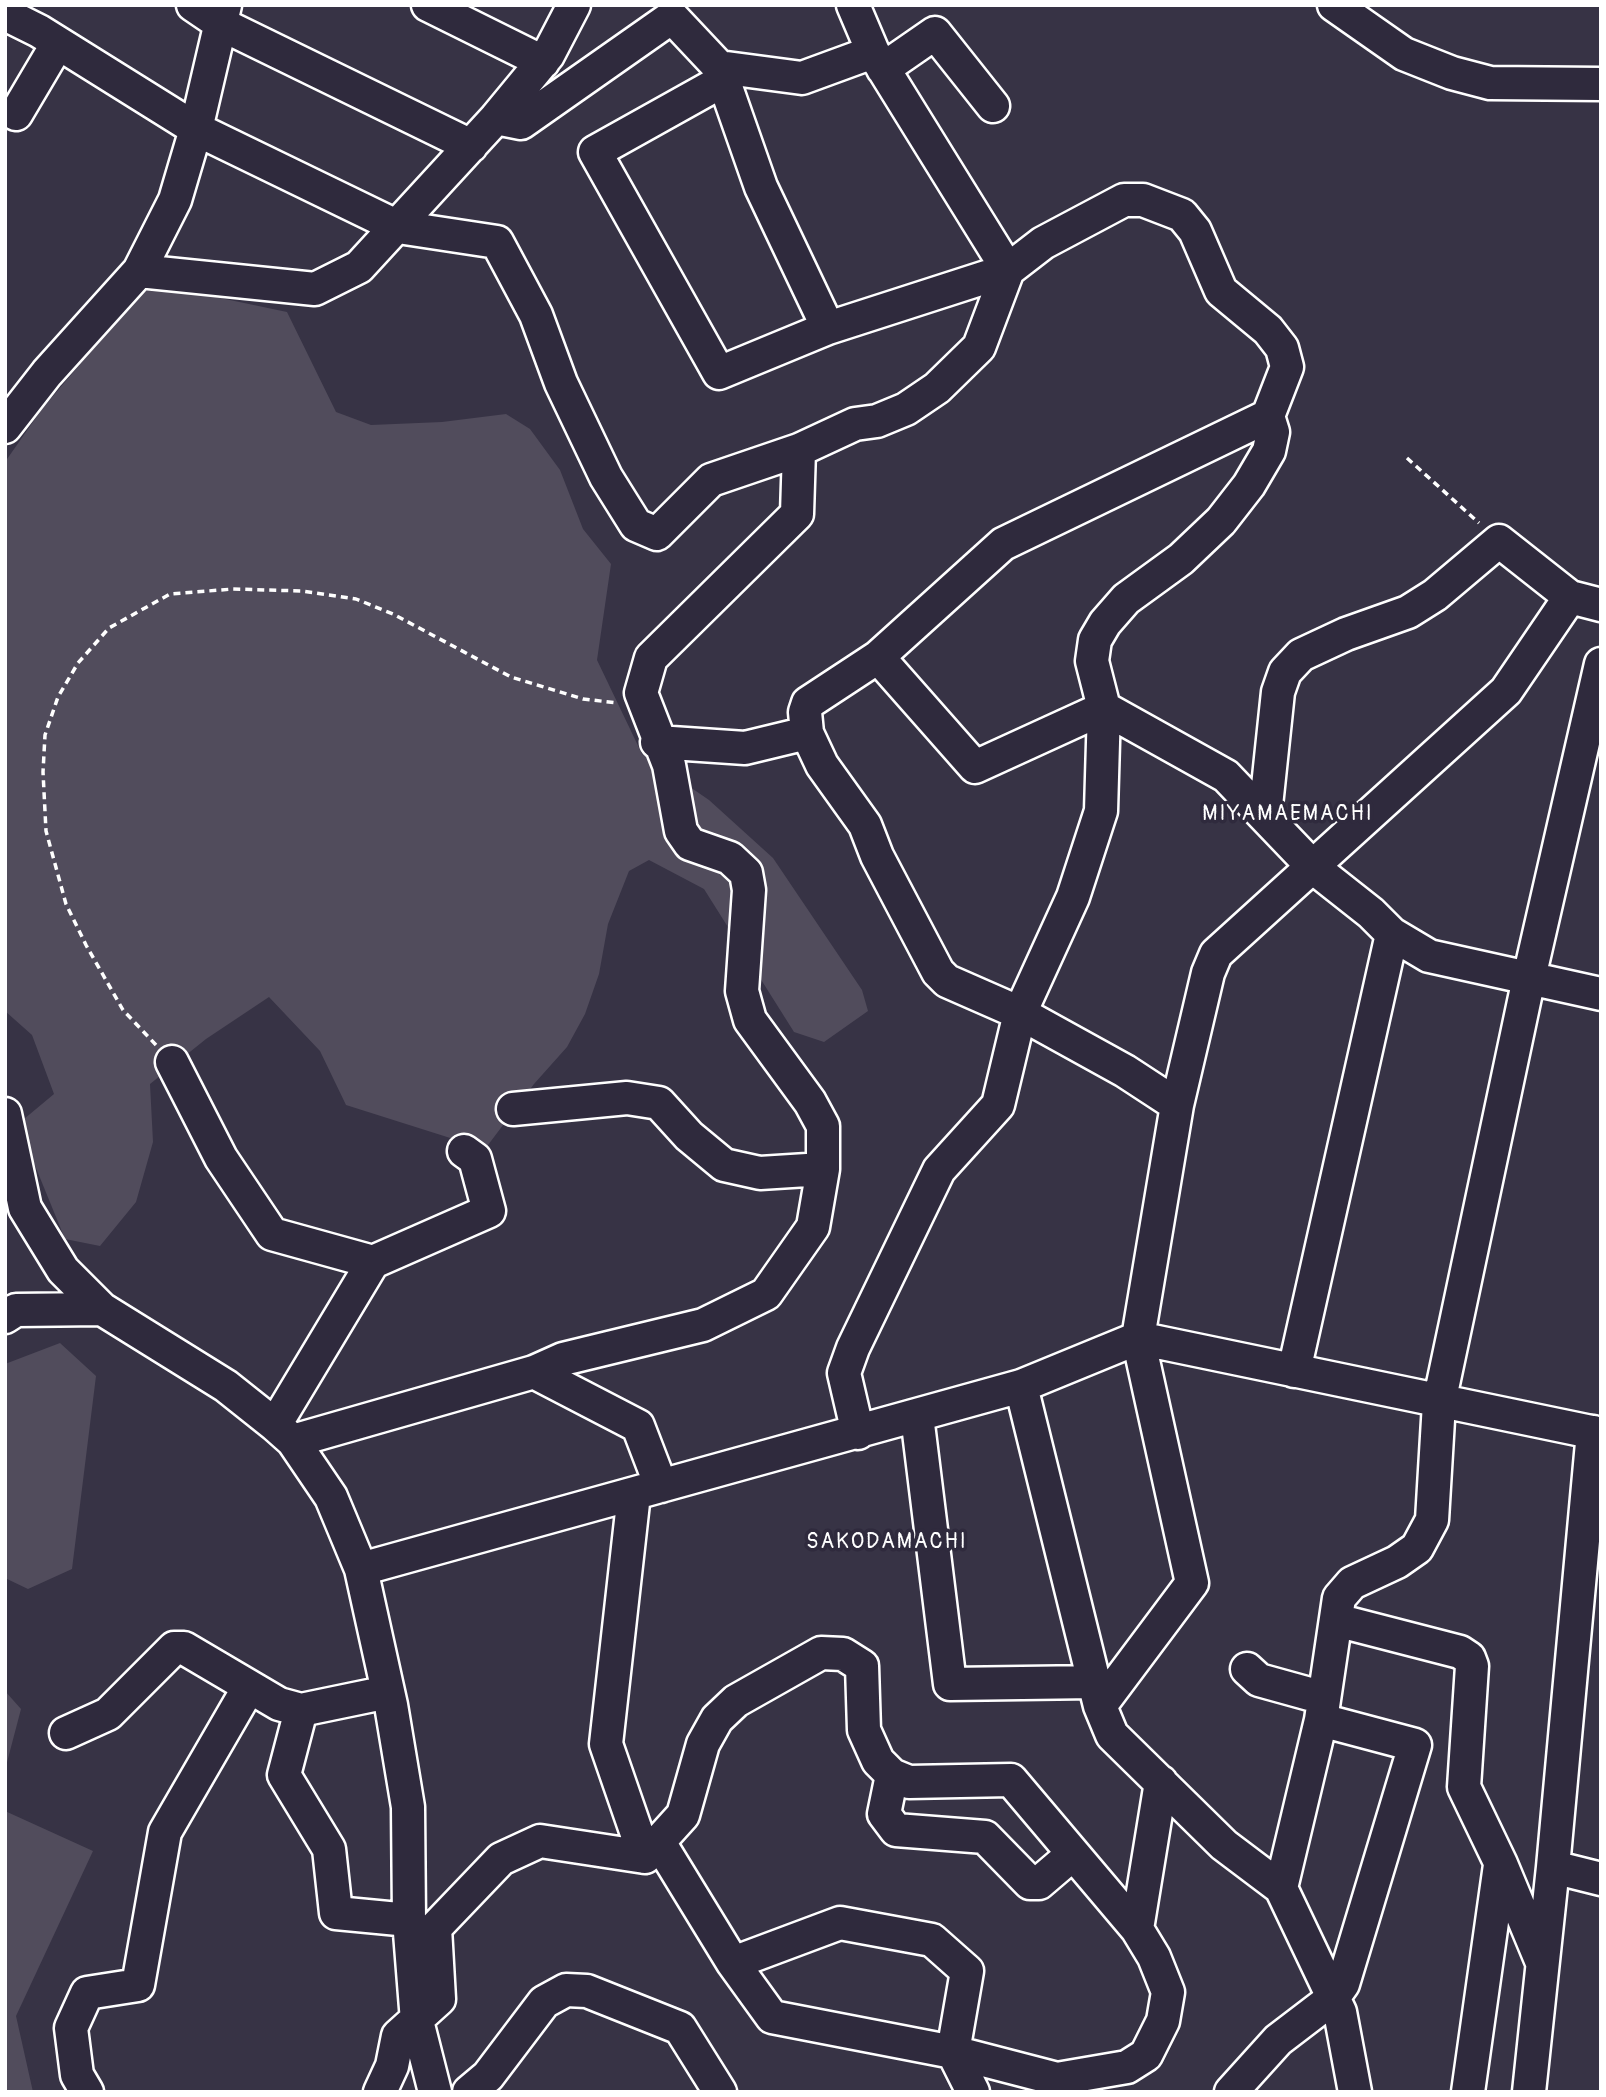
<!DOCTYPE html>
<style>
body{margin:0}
#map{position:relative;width:1606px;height:2097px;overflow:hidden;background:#373345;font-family:Pangolin,sans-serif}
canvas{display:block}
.frame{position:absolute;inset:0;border:7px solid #fff;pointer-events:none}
</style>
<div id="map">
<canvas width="1606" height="2097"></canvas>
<div class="frame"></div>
</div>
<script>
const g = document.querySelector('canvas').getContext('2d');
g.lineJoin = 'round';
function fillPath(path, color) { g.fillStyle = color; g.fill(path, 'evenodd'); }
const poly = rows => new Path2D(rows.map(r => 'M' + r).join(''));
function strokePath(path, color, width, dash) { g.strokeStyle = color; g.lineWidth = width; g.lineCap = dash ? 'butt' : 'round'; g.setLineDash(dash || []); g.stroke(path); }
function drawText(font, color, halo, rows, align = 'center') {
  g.font = font + ' Pangolin,sans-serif'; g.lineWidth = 7; g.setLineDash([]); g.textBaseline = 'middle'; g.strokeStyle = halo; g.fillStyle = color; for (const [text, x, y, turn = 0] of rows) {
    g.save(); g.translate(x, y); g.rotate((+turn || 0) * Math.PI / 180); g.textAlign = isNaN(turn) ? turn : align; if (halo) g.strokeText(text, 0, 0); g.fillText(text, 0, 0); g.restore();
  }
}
fillPath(poly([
 [149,283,287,312,336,412,371,425,442,422,506,414,530,429,560,470,583,529,611,564,597,660,642,754,709,800,773,858,862,990,868,1011,824,1042,794,1032,704,889,649,860,629,871,608,924,599,974,585,1014,567,1047,534,1084,485,1149,346,1105,320,1051,269,997,206,1039,150,1084,153,1142,136,1202,100,1246,65,1239,18,1124,54,1094,32,1035,5,1011,5,462,42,409],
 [60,1343,96,1376,72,1569,28,1589,5,1578,5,1364],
 [5,1691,21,1709,5,1770],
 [5,1811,93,1851,16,2016,33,2092,5,2092]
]), '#514c5c');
const minor = poly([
 [193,5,221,24,471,146],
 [428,5,543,62],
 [853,5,873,52,1008,270],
 [1334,5,1404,54,1452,73,1490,83,1601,84],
 [5,14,39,31,196,129,398,227,497,242,536,315,561,383,606,477,636,525,657,534,711,480,799,450,855,424,877,421,906,409,937,388,979,347,1008,270],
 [719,67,802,78,873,52],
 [883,69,935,33,993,106],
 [724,80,595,152,719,373,828,328,1008,270,1043,243,1124,200,1143,200,1182,215,1195,231,1221,291,1268,330,1282,348,1287,367,1268,416,1273,432,1269,451,1249,485,1221,521,1181,559,1126,599,1105,623,1095,640,1092,661,1104,708,1101,811,1073,897,1020,1013,998,1105,939,1170,853,1348,844,1373,858,1433],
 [16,114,58,43],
 [496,118,521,123,672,17,719,67,761,187,828,328],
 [139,271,315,289,359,267,496,118,548,55,574,5],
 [5,427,47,373,139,271,175,200,196,129,225,5],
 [878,657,975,767,1104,708],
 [1104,708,1226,776,1314,868,1371,913,1392,934,1429,956,1601,994],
 [657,742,745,748,807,733],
 [1265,815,1278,692,1285,672,1301,655,1346,634,1408,612,1435,595,1499,541,1570,597,1601,605],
 [172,1062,221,1158,272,1234,373,1262],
 [1177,1105,1125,1071,1020,1013,947,981,938,972,877,856,865,825,822,765,807,733,805,712,808,703,878,657,1003,544,1268,416],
 [513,1109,627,1098,659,1103,689,1136,724,1165,760,1173,823,1169],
 [5,1114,25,1208,63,1270,102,1309,226,1386,275,1425,293,1441,331,1497,361,1569,391,1705,408,1807,409,1920,417,2021,435,2092],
 [5,1317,16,1310,102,1309],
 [1294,1371,1392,934],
 [534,1372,638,1426,661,1486],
 [1021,1386,1100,1706,1112,1735,1224,1845,1281,1888,1340,2012,1355,2092],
 [917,1416,950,1684,1094,1682],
 [275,1425,373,1262,489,1211,475,1159,464,1151],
 [293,1441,534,1372,563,1359,703,1325,766,1294,813,1227,823,1169,823,1126,810,1102,750,1020,742,991,749,890,746,873,730,858,690,844,681,831,669,765,641,693,651,658,797,514,799,450],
 [634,1494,606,1744,645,1857],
 [361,1569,1021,1386,1138,1338,1601,1434],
 [1336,1620,1460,1652,1469,1658,1472,1666,1464,1787,1501,1864,1541,1960],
 [1247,1669,1259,1680,1324,1698],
 [1100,1706,1192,1583,1138,1338,1177,1105,1208,973,1216,954,1506,691,1570,597],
 [301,1710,284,1775,329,1849,336,1913,409,1920],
 [66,1733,108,1714,174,1648,184,1648,279,1704,301,1710,388,1692],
 [892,1775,884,1814,896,1830,985,1837,1030,1883,1039,1883,1073,1854],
 [645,1857,683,1815,703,1744,717,1719,736,1701,821,1653,843,1654,862,1666,864,1730,878,1761,892,1775,909,1782,1011,1780,1137,1929,1154,1957,1168,1992,1163,2021,1146,2055,1127,2067,1057,2079,953,2052,772,2017,733,1963,659,1842],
 [1553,1867,1601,1879],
 [1281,1888,1321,1720,1339,1598,1352,1583,1397,1562,1417,1548,1432,1520,1439,1403,1529,978,1601,664],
 [1137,1929,1161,1782],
 [733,1963,840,1923,932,1940,967,1971,953,2052,973,2092],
 [87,2092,77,2075,71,2028,87,1993,138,1985,165,1832,249,1687],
 [380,2092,392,2066,398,2036,439,1999,435,1928,501,1859,540,1841,645,1857],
 [469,2092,488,2076,544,2002,566,1990,587,1991,680,2028,720,2092],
 [1231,2092,1278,2040,1333,1998,1343,1984,1415,1745,1321,1720],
 [1468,2092,1500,1865],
 [1529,2092,1553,1867,1593,1432]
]);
strokePath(minor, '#fff', 37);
strokePath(poly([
 [1407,458,1479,523],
 [156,1045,123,1010,86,945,66,904,46,831,43,772,45,735,58,697,78,663,109,628,170,594,233,589,302,591,356,599,393,614,511,677,583,699,618,703]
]), '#fff', 3.5, [7, 5]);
strokePath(minor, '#2f2a3d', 32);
g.letterSpacing = '2px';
drawText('21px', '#fff', '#2f2a3d', [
 ["MIYAMAEMACHI",1288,815],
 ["SAKODAMACHI",887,1543]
]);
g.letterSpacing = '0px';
</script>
